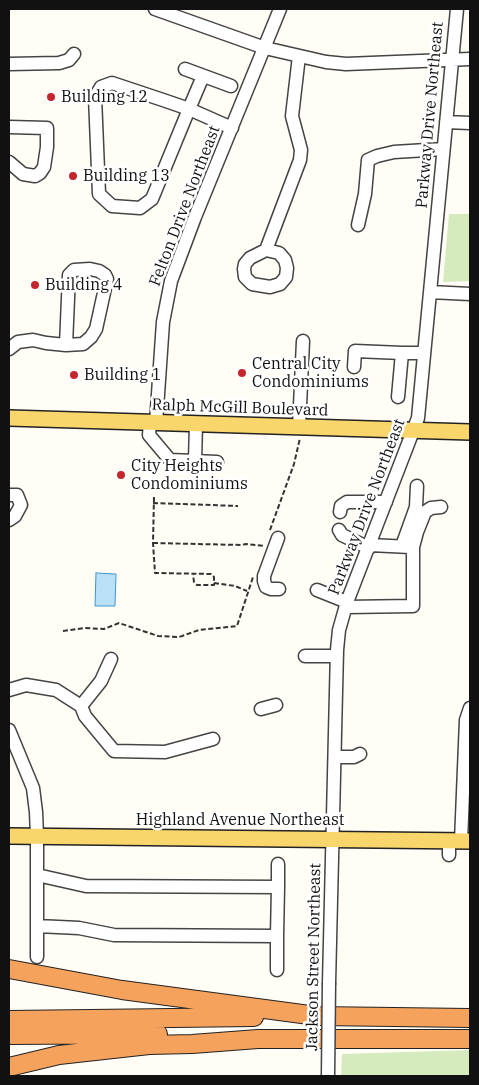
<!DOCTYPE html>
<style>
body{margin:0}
#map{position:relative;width:479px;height:1085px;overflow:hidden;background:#fffdf5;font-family:"IBM Plex Serif",serif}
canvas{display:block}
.frame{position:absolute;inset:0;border:10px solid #111;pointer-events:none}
</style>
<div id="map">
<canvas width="479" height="1085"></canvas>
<div class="frame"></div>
</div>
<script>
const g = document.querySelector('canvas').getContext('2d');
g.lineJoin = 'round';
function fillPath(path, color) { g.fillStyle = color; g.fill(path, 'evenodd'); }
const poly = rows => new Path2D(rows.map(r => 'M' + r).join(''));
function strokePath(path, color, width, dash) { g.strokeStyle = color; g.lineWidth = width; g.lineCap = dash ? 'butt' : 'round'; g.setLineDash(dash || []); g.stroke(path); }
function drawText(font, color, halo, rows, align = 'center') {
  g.font = font + ' "IBM Plex Serif",serif'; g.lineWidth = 5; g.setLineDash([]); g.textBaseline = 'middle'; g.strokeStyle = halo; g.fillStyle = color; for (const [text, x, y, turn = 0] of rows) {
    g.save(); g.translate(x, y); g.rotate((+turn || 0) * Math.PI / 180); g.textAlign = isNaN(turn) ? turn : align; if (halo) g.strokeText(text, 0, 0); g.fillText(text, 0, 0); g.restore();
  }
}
fillPath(poly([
 [449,214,470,214,470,281,443,282],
 [470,1050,470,1076,341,1076,342,1054]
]), '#d5ebbd');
const water = poly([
 [96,573,116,574,115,606,95,606,96,573]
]);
fillPath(water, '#b9e0f7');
strokePath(water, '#3f96cf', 1);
const minor = poly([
 [155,9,265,48,326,62,346,64,470,59],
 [9,64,59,63,69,60,74,54],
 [185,69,231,86],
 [203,76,189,109,152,199,140,208,112,206,99,194,95,97,101,87,112,83,166,101,189,109,232,128],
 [446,122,470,123],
 [9,127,47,128,47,147,44,167,40,173,35,176,23,174,9,162],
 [358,225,365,194,368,160,377,156,394,152,443,149],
 [266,250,279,253,285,260,287,268,286,277,280,284,270,287,252,284,245,277,244,269,245,264,250,258,266,250,300,160,301,150,292,116,299,56],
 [430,292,470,294],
 [9,349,18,342,33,340,46,343,66,345,83,344,91,337,96,329,107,279,105,275,99,271,90,269,74,270,69,275,66,345],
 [354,367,355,351,402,353],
 [398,397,402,353,424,353],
 [150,423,149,435,170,460,217,462],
 [156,423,163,322,171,281,195,217,280,9],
 [299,427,303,341],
 [195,461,196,424],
 [9,495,17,495,21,505,15,516,9,520],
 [340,512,341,506,347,502,386,502],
 [339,530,342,535,369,548],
 [278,538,264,576,264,581,266,587,271,589,279,589],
 [370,545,410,547],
 [402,546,416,507,417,486],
 [317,590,347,602],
 [346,607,413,606,413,547,417,532,425,512,431,508,441,507],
 [305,656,337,656],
 [9,690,26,685,56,690,81,706,101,681,111,659],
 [81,706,85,716,114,751,165,752,213,739],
 [261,709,276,705],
 [9,730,33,788,36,812,37,836,37,957],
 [335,757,354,757,360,754],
 [449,840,449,855],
 [461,841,466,720,470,708],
 [37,875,86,886,278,887,277,936,114,935,79,928,37,926],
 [278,887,278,864],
 [277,936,277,970],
 [329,983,337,650,339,630,347,602,418,418,457,9]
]);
const major = poly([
 [9,418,470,432],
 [9,836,470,841]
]);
const highway = poly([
 [9,969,122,990,317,1016,470,1018],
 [9,1020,254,1017],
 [9,1035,158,1034],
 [9,1067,59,1055,149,1045,192,1044,258,1039,470,1039]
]);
strokePath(minor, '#444', 15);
strokePath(major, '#222', 18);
strokePath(highway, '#222', 20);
strokePath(poly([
 [154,497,153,543,155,573,211,574,214,577,214,585,197,585,194,582,193,575],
 [153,503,238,506],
 [270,530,294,464,300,438],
 [153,543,241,545,246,544,264,546],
 [214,583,235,586,247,591],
 [63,631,85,628,104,629,119,623,158,636,179,637,199,630,237,626,253,577]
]), '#333', 2, [5, 2.5]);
strokePath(minor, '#fff', 12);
strokePath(major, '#f9d66b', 15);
strokePath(highway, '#f5a25d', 18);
const minorBridge = poly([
 [328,1076,329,983]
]);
strokePath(minorBridge, '#444', 15, []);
strokePath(minorBridge, '#fff', 12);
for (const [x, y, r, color] of [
 [51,97,5,"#c4262e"],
 [73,176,5,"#c4262e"],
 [35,285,5,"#c4262e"],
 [242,373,5,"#c4262e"],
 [74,375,5,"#c4262e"],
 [121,475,5,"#c4262e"]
]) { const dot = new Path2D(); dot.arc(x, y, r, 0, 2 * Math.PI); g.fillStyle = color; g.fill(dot); strokePath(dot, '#fff', 2); }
drawText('16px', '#111', '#fff', [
 ["Building 12",61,97],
 ["Building 13",83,176],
 ["Building 4",45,285],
 ["Central City",252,364],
 ["Condominiums",252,382],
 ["Building 1",84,375],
 ["City Heights",131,466],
 ["Condominiums",131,484]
], 'left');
drawText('16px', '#111', '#fff', [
 ["Parkway Drive Northeast",430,115,-85],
 ["Felton Drive Northeast",185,206,-69],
 ["Ralph McGill Boulevard",240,408,2],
 ["Parkway Drive Northeast",367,507,-69],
 ["Highland Avenue Northeast",240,820],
 ["Jackson Street Northeast",314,957,-89]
]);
</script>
